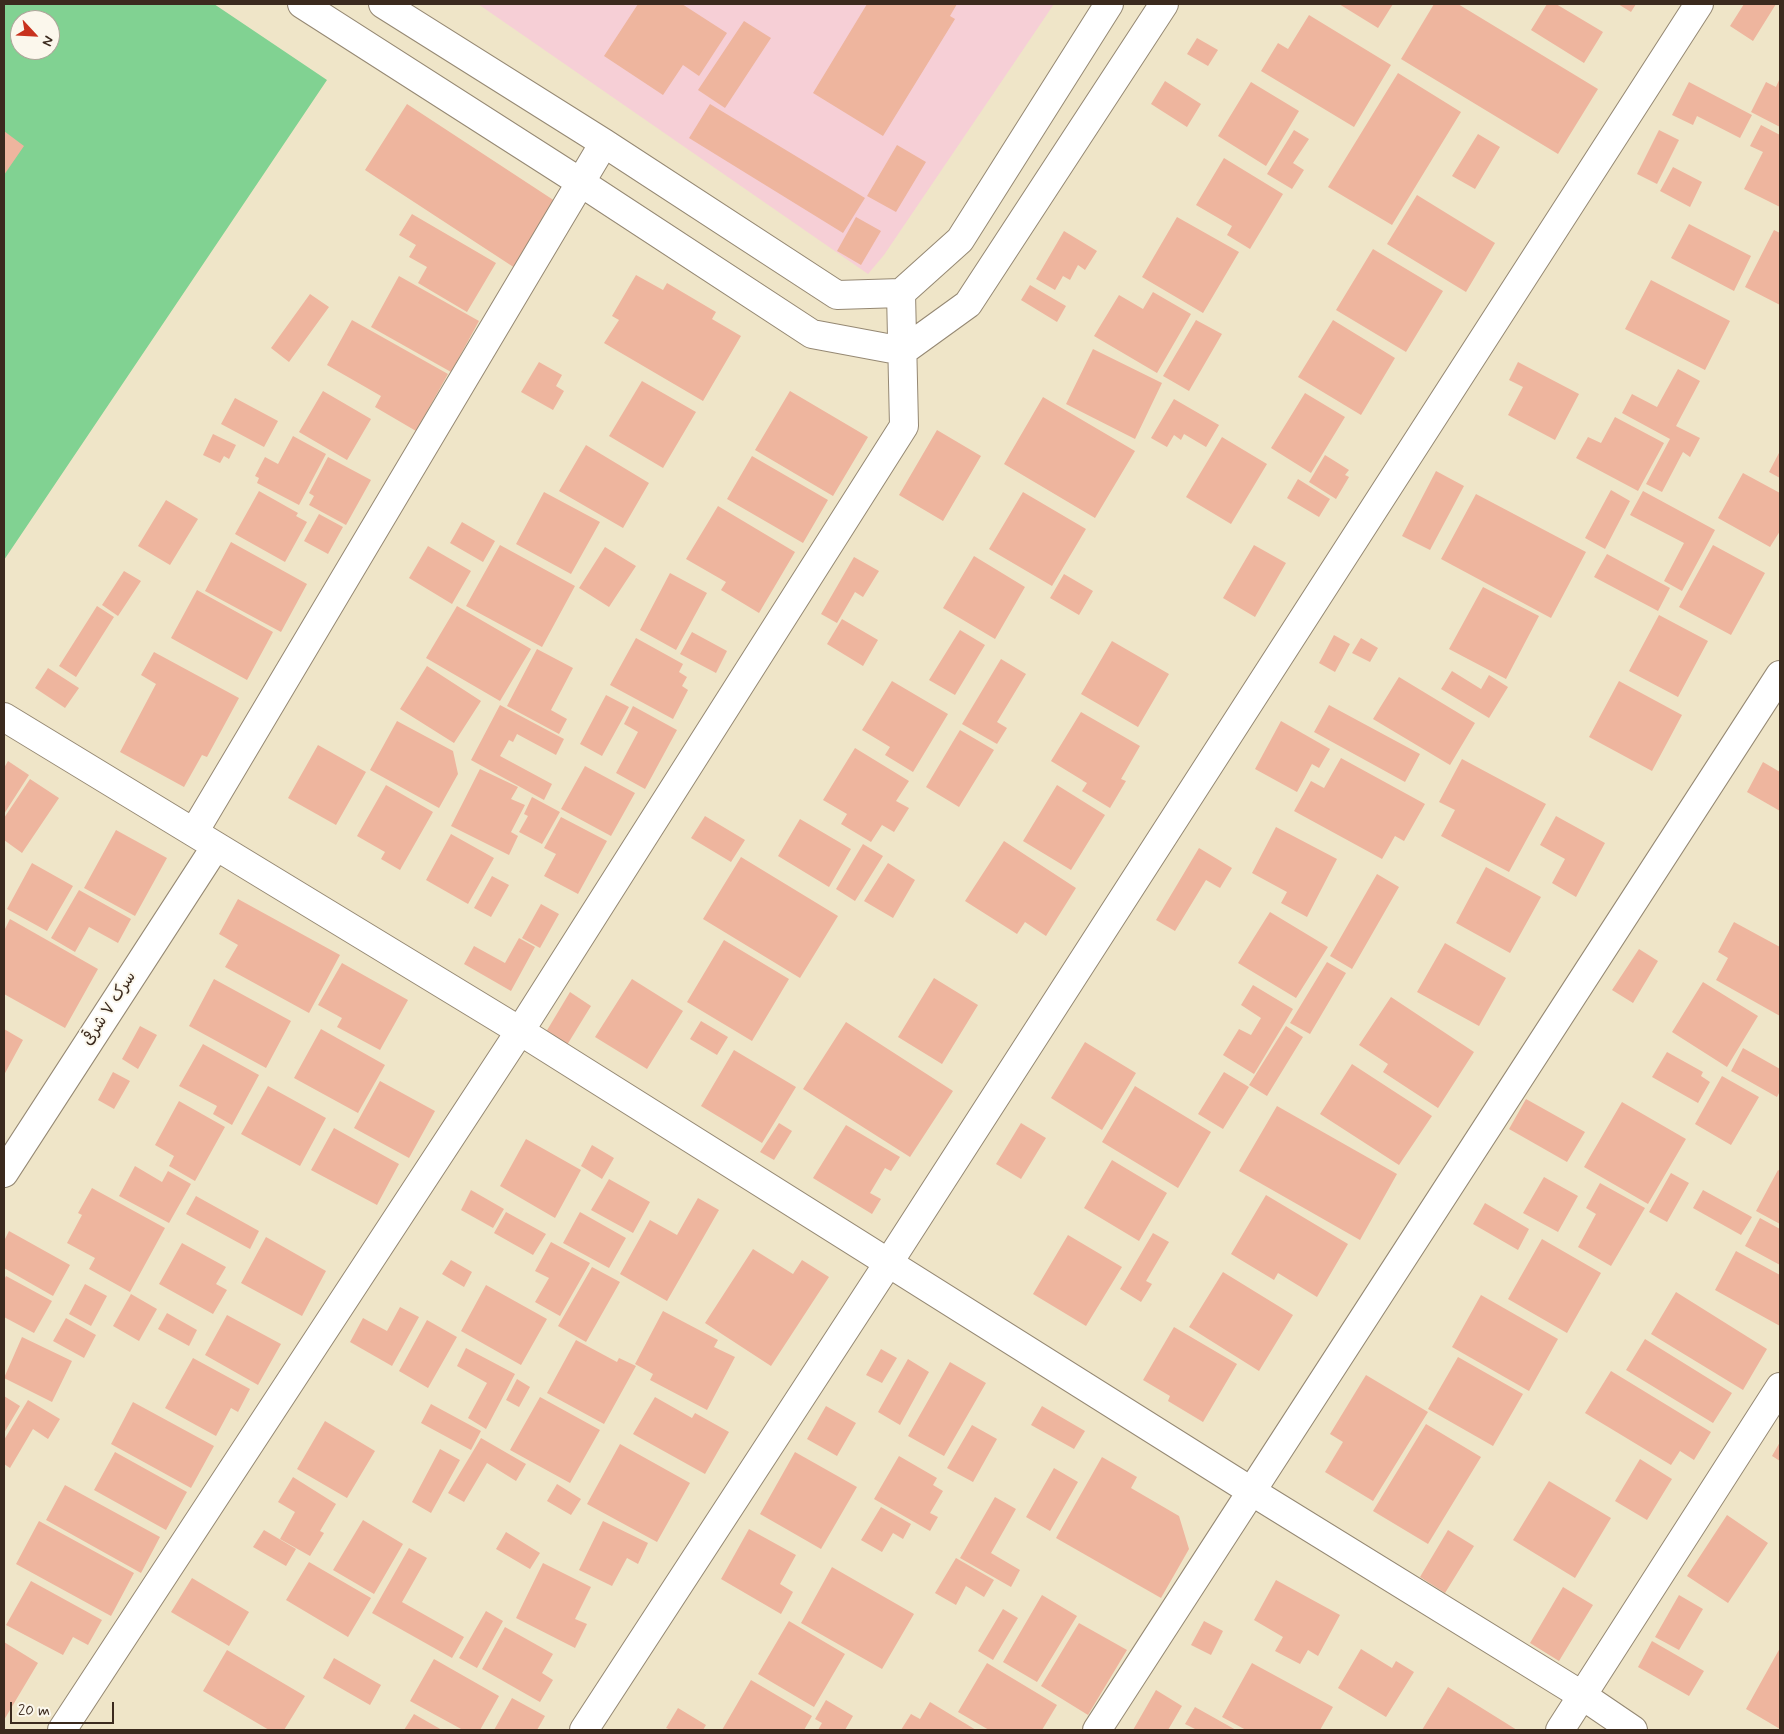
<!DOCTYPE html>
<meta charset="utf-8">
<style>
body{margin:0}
#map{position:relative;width:1784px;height:1734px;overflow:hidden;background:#efe5c8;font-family:Mynerve,sans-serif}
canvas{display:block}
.frame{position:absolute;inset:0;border:5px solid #3b2a1e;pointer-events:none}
.north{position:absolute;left:10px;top:10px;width:50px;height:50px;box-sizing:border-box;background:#fbf7ec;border:1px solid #aea59a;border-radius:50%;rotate:115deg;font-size:14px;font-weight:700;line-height:20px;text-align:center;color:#3b2a1e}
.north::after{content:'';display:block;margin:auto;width:18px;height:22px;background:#c8321e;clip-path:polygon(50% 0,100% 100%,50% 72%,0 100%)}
.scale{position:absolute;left:10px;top:1702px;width:104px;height:22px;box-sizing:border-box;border:2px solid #3b2a1e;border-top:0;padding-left:6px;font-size:15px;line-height:18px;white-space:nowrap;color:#3b2a1e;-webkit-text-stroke:4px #fbf7ec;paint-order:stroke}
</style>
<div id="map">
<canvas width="1784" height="1734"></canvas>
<div class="frame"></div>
<div class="north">N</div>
<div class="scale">20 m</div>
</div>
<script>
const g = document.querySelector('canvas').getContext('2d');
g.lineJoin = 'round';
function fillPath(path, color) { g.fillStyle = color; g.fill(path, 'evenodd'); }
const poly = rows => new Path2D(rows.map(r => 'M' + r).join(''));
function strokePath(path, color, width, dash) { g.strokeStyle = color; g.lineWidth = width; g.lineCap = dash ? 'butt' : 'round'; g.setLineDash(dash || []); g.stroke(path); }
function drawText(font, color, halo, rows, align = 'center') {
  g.font = font + ' Mynerve,"Playpen Sans Arabic",sans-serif'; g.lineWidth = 4; g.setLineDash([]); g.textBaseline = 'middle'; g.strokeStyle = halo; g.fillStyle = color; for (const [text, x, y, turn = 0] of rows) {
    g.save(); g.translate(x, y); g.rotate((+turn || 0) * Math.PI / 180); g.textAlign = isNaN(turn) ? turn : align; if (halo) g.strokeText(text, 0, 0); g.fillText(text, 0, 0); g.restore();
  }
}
fillPath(poly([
 [478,4,1054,4,884,255,868,274]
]), '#f6cfd6');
fillPath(poly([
 [4,4,214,4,327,80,4,560],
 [20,20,50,20,50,50,20,50]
]), '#81d292');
fillPath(poly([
 [638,4,682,4,727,33,699,76,683,65,663,95,604,56],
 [867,4,957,4,950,16,955,19,883,136,813,93],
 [1339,4,1393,4,1378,28],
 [1434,4,1458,4,1598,89,1558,154,1401,59],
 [1547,4,1556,4,1603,32,1584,63,1531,30],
 [1618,4,1636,4,1631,12],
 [1744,4,1776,4,1753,41,1730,26],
 [1309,15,1391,65,1354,127,1261,71,1278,43,1288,49],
 [744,21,771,38,725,108,698,90],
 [1197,38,1218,50,1208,66,1187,54],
 [1398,73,1461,112,1392,225,1328,187],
 [1780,78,1780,127,1751,112,1766,82,1776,87],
 [1165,81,1201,104,1187,127,1151,104],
 [1251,82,1299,111,1266,166,1218,136],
 [1689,82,1752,115,1740,138,1697,116,1693,125,1672,115],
 [407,104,558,203,515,268,365,170],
 [710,104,865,198,843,233,689,138],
 [1761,125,1780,135,1780,207,1744,189,1763,152,1750,146],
 [1294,130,1309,139,1293,163,1304,170,1292,189,1267,174],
 [1659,130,1679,140,1657,184,1637,174],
 [4,131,24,146,4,175],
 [1478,134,1500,147,1475,189,1452,176],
 [897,145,926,162,896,212,867,196],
 [1224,158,1283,194,1250,249,1227,235,1232,226,1196,205],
 [1673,167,1702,182,1690,207,1660,191],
 [1417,195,1495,243,1466,292,1387,244],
 [412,214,496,263,467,312,418,283,427,267,409,257,416,245,399,235],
 [856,217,881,231,861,265,837,251],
 [1177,217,1239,252,1203,313,1142,277],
 [1689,224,1751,256,1734,291,1671,258],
 [1774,230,1780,233,1780,305,1745,287],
 [1064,231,1097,251,1085,270,1078,265,1070,280,1063,276,1055,290,1036,279],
 [1373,249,1443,291,1406,352,1336,310],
 [636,275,663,290,667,283,716,312,712,319,741,336,703,401,604,343,619,320,612,316],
 [399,276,479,321,451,372,371,327],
 [1651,280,1730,321,1705,370,1625,329],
 [1030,285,1066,306,1057,322,1021,300],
 [1153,292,1191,314,1157,373,1094,336,1119,295,1143,309],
 [310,294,329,307,289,362,271,348],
 [352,320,448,374,416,431,375,407,381,396,327,365],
 [1196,320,1222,334,1189,391,1163,376],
 [1333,320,1395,358,1361,415,1298,377],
 [1093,349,1162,383,1135,439,1066,404],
 [539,362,562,375,556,386,564,391,553,410,521,392],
 [1518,362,1579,394,1555,440,1508,415,1523,387,1509,380],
 [1678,369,1700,381,1676,426,1700,438,1690,457,1683,452,1662,492,1646,484,1670,439,1622,413,1632,394,1657,407],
 [642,381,696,412,663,468,609,436],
 [323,391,371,419,347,460,299,432],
 [790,391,868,437,833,496,755,450],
 [1305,393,1345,417,1311,473,1271,448],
 [1043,397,1135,451,1095,518,1004,464],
 [235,398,278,421,264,447,221,424],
 [1174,399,1219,425,1206,447,1184,434,1181,440,1174,435,1167,447,1151,438],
 [1615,417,1664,443,1638,491,1576,458,1588,437,1601,443],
 [937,430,981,456,943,521,899,495],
 [213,434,236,445,229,459,224,456,220,463,203,455],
 [293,436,326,454,299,505,257,483,259,478,255,476,265,457,278,464],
 [1222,437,1267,464,1231,524,1186,497],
 [586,445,649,483,623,528,559,491],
 [1780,451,1780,478,1769,472],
 [1325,455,1349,470,1345,475,1349,477,1336,499,1309,482],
 [752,456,828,500,803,543,727,499],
 [328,457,371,480,346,525,309,505,314,496,309,493],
 [1436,471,1464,486,1430,550,1402,536],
 [1743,473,1780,493,1780,531,1770,547,1718,518],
 [1298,479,1330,499,1319,517,1287,498],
 [1611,490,1630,501,1605,549,1585,538],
 [259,491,298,513,296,516,307,522,285,562,235,534],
 [1643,491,1715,530,1682,591,1664,581,1684,543,1630,515],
 [544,492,600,522,571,574,516,544],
 [1023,492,1086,529,1052,586,989,549],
 [1476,494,1586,552,1551,618,1441,559],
 [166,500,198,519,170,565,138,546],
 [718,506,795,552,759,613,721,590,726,582,686,559],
 [319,514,343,527,328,554,304,541],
 [462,522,495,541,483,562,450,543],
 [231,542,307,584,281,632,205,591],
 [500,545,575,586,542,647,466,606],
 [1254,545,1286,563,1255,617,1223,598],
 [1713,545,1765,573,1731,635,1679,607],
 [428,546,471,571,452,604,409,578],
 [605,547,636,566,609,607,579,588],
 [1607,554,1670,588,1658,611,1594,577],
 [974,556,1025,587,995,639,943,608],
 [854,557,879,571,863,597,855,592,837,623,821,614],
 [124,571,141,581,118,616,102,605],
 [670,573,707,593,676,650,640,630],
 [1064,574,1093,591,1079,615,1050,598],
 [1483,587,1539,616,1506,679,1449,649],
 [197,590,273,632,247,680,171,638],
 [97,606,114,617,76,677,59,666],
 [457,606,531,649,500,701,426,658],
 [1659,615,1708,641,1678,697,1629,671],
 [842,619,878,640,863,666,827,644],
 [960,630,985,645,955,695,929,680],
 [692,632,727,651,716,673,680,654],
 [1334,635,1350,644,1335,672,1319,663],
 [636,638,683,664,679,672,687,677,682,686,688,690,673,719,610,685],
 [1361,638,1378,648,1370,662,1352,653],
 [1112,641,1169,674,1138,727,1081,694],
 [537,649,573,668,551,710,567,719,559,734,507,706],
 [154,652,239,698,207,757,202,755,184,787,120,752,156,684,141,675],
 [1001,659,1026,674,997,722,1007,728,997,744,962,724],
 [427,666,481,701,454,743,400,709],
 [48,668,79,688,65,708,35,688],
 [1452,671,1481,689,1489,675,1508,687,1489,718,1441,689],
 [1399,677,1475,723,1450,765,1373,719],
 [892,681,948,714,913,772,885,755,890,747,862,730],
 [1619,681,1682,715,1652,771,1589,737],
 [606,695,629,707,602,756,580,744],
 [500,705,564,739,556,755,517,734,513,742,509,740,500,756,552,784,544,800,471,760],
 [1329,705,1420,754,1405,782,1314,732],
 [633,706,677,730,645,789,616,773,638,732,624,724],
 [1081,712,1140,746,1121,779,1126,781,1110,808,1082,791,1087,783,1051,761],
 [397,721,453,751,458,774,439,808,370,770],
 [1281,721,1330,749,1319,768,1312,764,1297,792,1255,769],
 [960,730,994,750,959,807,926,787],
 [318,745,366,772,336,825,288,798],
 [855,748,909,781,896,801,909,808,894,832,882,825,871,842,841,824,847,814,823,800],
 [1341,758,1425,804,1404,841,1395,836,1382,859,1294,811,1311,781,1324,788],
 [1462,759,1546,804,1509,872,1441,836,1455,810,1439,802],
 [8,761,29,775,4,814,4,768],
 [1763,762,1780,772,1780,811,1747,792],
 [585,766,635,793,611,836,561,809],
 [480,769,518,787,511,799,525,805,511,832,518,836,509,855,451,826],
 [30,779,59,798,22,853,4,840,4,818],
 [386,785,433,812,400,870,381,859,385,852,357,836],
 [1057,785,1105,815,1071,870,1023,841],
 [532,797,560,812,542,844,519,832,528,816,524,814],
 [705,816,745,840,731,862,691,838],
 [1556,816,1605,843,1576,897,1552,883,1565,859,1540,845],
 [561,817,607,841,578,894,544,876,556,854,544,848],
 [800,819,851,849,829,887,778,856],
 [1276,827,1337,859,1307,917,1281,903,1287,892,1252,873],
 [116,830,167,858,135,916,84,888],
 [451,834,494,858,468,904,426,880],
 [1004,841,1076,888,1046,936,1025,922,1017,934,965,901],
 [863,844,883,856,855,901,836,889],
 [1199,848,1232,868,1220,888,1206,880,1175,931,1156,920],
 [741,857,838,916,800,978,703,919],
 [32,863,73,886,47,931,7,909],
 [888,863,915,880,893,918,864,901],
 [1486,867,1541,897,1510,953,1456,923],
 [1377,874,1399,887,1352,969,1330,956],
 [492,876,509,885,491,917,474,908],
 [79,890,131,919,118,943,89,927,75,952,51,938],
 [238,899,340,955,309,1013,225,967,238,945,219,934],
 [541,904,559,914,540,948,522,938],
 [1270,912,1328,947,1296,998,1238,963],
 [10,919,98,969,65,1028,4,994,4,931],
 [1734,922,1780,947,1780,1016,1716,980,1728,958,1718,952],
 [519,938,535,947,511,991,464,964,474,946,505,963],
 [724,940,789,979,752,1041,687,1002],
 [1445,943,1506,978,1479,1026,1417,992],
 [1639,949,1658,961,1633,1003,1612,990],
 [1327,962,1346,973,1310,1034,1290,1023],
 [342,963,408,1000,380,1050,337,1027,342,1018,318,1005],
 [934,978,978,1005,942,1064,898,1037],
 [214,979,291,1021,266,1068,189,1026],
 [632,979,683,1011,647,1069,595,1037],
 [1703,982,1758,1016,1727,1067,1672,1032],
 [1253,985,1293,1009,1254,1074,1223,1055,1239,1029,1251,1035,1261,1018,1241,1005],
 [570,992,591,1006,567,1045,546,1032],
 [1391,997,1474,1052,1438,1108,1383,1072,1388,1064,1359,1045],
 [701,1021,728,1037,717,1055,690,1039],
 [846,1022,953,1091,910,1157,803,1089],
 [140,1026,157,1035,138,1069,122,1059],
 [1286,1026,1303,1037,1267,1096,1249,1085],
 [4,1029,23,1040,4,1075],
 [321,1029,385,1065,358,1113,294,1078],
 [1085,1042,1136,1073,1102,1130,1051,1098],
 [203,1044,259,1075,232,1125,213,1114,217,1106,179,1086],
 [1743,1048,1780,1069,1780,1091,1777,1097,1731,1071],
 [734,1050,796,1087,762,1143,701,1106],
 [1667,1052,1703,1072,1701,1076,1710,1082,1698,1103,1652,1077],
 [1352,1064,1432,1116,1399,1165,1320,1114],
 [113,1072,130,1081,114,1109,98,1100],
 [1224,1072,1249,1087,1223,1129,1198,1114],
 [1722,1076,1759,1097,1731,1145,1695,1124],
 [380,1081,435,1111,409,1158,354,1128],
 [268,1086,326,1118,300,1166,241,1134],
 [1135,1086,1211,1132,1178,1188,1102,1142],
 [1526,1099,1585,1132,1567,1162,1509,1129],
 [179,1101,225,1127,195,1181,169,1166,174,1156,155,1145],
 [1622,1102,1686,1139,1648,1204,1584,1167],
 [1277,1106,1397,1174,1360,1240,1239,1171],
 [779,1123,792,1131,774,1160,760,1152],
 [1021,1123,1046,1138,1021,1179,996,1164],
 [846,1125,900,1157,891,1171,885,1168,870,1193,881,1199,872,1214,813,1178],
 [334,1128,399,1164,377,1205,311,1170],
 [526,1139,581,1170,555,1218,500,1186],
 [592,1145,614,1158,602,1179,581,1166],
 [1112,1160,1167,1193,1139,1241,1084,1208],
 [135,1166,162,1182,168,1171,191,1184,169,1223,119,1196],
 [1778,1170,1780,1171,1780,1224,1756,1211],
 [1671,1173,1689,1183,1667,1222,1649,1212],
 [1544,1177,1578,1196,1558,1232,1523,1213],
 [609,1179,650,1202,633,1233,591,1210],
 [1600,1183,1645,1208,1611,1266,1578,1247,1596,1214,1586,1208],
 [92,1188,165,1228,130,1292,89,1269,95,1258,67,1243,82,1215,78,1213],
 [471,1190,504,1209,493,1228,461,1210],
 [1703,1190,1752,1217,1741,1235,1693,1208],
 [1266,1195,1348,1244,1317,1297,1278,1273,1274,1280,1231,1254],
 [196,1196,259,1231,250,1249,186,1214],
 [698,1198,719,1210,667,1301,620,1274,650,1220,677,1235],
 [1485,1203,1529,1229,1518,1250,1473,1224],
 [506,1212,546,1234,533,1255,494,1233],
 [580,1212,626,1238,609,1268,563,1243],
 [1760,1218,1780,1229,1780,1265,1745,1246],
 [9,1231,70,1265,53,1296,4,1268,4,1241],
 [1153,1233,1169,1242,1146,1281,1152,1284,1141,1302,1120,1289],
 [1068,1235,1122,1267,1086,1326,1033,1294],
 [266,1237,326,1271,302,1316,241,1283],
 [1542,1239,1601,1273,1567,1333,1508,1299],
 [551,1242,590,1263,560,1316,535,1302,549,1278,535,1271],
 [182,1243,226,1267,216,1284,227,1290,213,1314,159,1284],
 [753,1249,793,1274,802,1260,829,1277,771,1366,705,1323],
 [1736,1251,1780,1275,1780,1326,1715,1290],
 [451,1260,472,1272,464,1287,442,1274],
 [592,1267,620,1282,586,1342,558,1326],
 [1223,1272,1293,1315,1259,1371,1189,1327],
 [6,1276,52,1301,34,1333,4,1317,4,1280],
 [85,1284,107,1296,91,1326,69,1314],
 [486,1285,547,1319,521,1365,461,1331],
 [1676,1292,1767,1349,1743,1390,1651,1334],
 [131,1294,157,1309,139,1341,113,1326],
 [1481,1295,1558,1339,1529,1391,1452,1347],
 [400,1307,419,1317,392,1366,350,1342,363,1318,387,1331],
 [663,1311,718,1340,714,1347,735,1357,707,1410,650,1380,653,1374,635,1364],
 [167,1313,197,1330,189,1346,158,1329],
 [227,1315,281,1344,258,1385,205,1355],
 [66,1318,96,1335,84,1358,53,1341],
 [427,1320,457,1337,428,1388,399,1371],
 [1174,1327,1237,1364,1203,1422,1168,1401,1170,1396,1143,1380],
 [22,1337,72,1361,52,1402,4,1378],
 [1645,1339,1732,1393,1713,1423,1626,1370],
 [576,1340,617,1362,619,1358,636,1366,604,1424,547,1393],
 [466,1348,515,1374,486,1429,468,1418,487,1383,457,1366],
 [881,1349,897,1358,882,1383,866,1375],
 [1458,1357,1523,1394,1493,1446,1428,1409],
 [193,1358,250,1389,238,1412,231,1408,216,1436,165,1408],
 [908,1359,929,1372,900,1425,878,1412],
 [950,1362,986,1383,944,1456,908,1436],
 [1611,1371,1711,1432,1694,1460,1680,1451,1671,1465,1585,1413],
 [1366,1375,1428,1412,1373,1501,1325,1472,1343,1442,1330,1434],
 [517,1379,530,1387,519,1407,506,1400],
 [4,1396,20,1406,4,1433],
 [540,1397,600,1430,570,1483,510,1450],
 [655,1397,692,1418,695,1413,729,1432,705,1474,633,1434],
 [28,1400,60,1419,48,1439,33,1429,10,1468,4,1464,4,1440],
 [133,1402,214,1446,191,1488,111,1444],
 [431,1404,481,1431,471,1450,421,1423],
 [826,1406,856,1423,837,1456,807,1439],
 [1042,1406,1085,1431,1074,1449,1031,1425],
 [325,1421,375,1451,347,1498,297,1469],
 [1426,1424,1481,1457,1428,1544,1373,1511],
 [972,1425,997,1439,973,1482,947,1468],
 [481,1438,526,1464,516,1481,487,1463,464,1502,448,1493],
 [1780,1442,1780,1461,1772,1456],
 [620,1444,690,1483,657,1542,587,1504],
 [440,1449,460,1460,431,1513,412,1502],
 [115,1452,187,1492,166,1530,94,1490],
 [795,1452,857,1487,821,1549,760,1514],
 [899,1456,937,1478,933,1485,943,1491,930,1513,938,1517,930,1531,874,1499],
 [1102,1457,1137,1477,1131,1488,1179,1516,1189,1549,1161,1598,1056,1538],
 [1640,1459,1672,1479,1647,1520,1615,1501],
 [1054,1468,1078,1482,1050,1531,1026,1517],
 [293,1477,336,1504,320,1531,324,1533,310,1556,280,1539,295,1512,278,1502],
 [1549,1481,1611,1518,1575,1578,1513,1540],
 [557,1484,581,1499,571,1515,547,1501],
 [65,1485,160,1537,141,1573,46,1520],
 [995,1497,1016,1509,991,1553,1020,1570,1011,1587,960,1558],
 [881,1507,911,1524,903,1539,893,1533,882,1552,861,1540],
 [1727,1515,1768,1543,1728,1603,1687,1576],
 [363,1520,403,1544,374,1594,333,1570],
 [39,1521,134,1573,111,1616,16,1564],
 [603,1521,648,1543,638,1564,627,1558,612,1586,579,1570],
 [749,1529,796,1555,780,1584,793,1592,781,1614,721,1579],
 [264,1530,296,1549,286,1566,253,1547],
 [1448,1530,1474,1546,1445,1593,1420,1577],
 [506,1532,540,1553,530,1569,496,1549],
 [409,1548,427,1558,402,1602,464,1637,452,1658,372,1613],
 [956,1558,994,1580,984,1597,966,1586,956,1605,935,1593],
 [309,1562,371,1598,348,1637,286,1600],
 [543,1563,591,1587,575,1619,587,1624,575,1648,516,1618],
 [832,1567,914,1614,882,1669,801,1623],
 [192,1578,249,1612,229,1646,171,1612],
 [1276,1580,1340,1615,1318,1656,1308,1650,1300,1664,1275,1651,1283,1637,1254,1620],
 [31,1581,102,1620,88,1645,73,1637,63,1655,6,1625],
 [1563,1587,1593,1605,1559,1661,1530,1643],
 [1042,1595,1077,1616,1037,1682,1003,1662],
 [1679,1595,1703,1609,1679,1650,1655,1637],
 [1003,1609,1018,1618,993,1660,978,1651],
 [486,1611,503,1621,477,1668,459,1658],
 [789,1621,845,1654,814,1707,758,1674],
 [1204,1621,1223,1631,1211,1655,1191,1645],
 [1079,1623,1127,1650,1088,1715,1041,1686],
 [505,1627,553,1654,542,1673,553,1680,540,1702,482,1669],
 [1652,1641,1704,1671,1689,1696,1638,1667],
 [4,1642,38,1663,4,1720],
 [1780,1648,1780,1729,1746,1709],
 [1361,1649,1392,1668,1396,1661,1414,1672,1386,1717,1338,1688],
 [227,1650,305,1696,284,1730,269,1730,203,1691],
 [334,1658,381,1685,370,1705,323,1678],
 [434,1659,499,1696,480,1730,463,1730,410,1701],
 [987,1663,1057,1705,1042,1730,989,1730,958,1712],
 [1252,1663,1333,1707,1320,1730,1246,1730,1222,1717],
 [751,1680,812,1716,804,1730,722,1730],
 [1448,1687,1517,1730,1422,1730],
 [1156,1690,1182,1706,1168,1730,1133,1730],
 [512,1698,545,1716,537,1730,494,1730],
 [826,1700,853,1716,845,1730,818,1730,822,1723,815,1719],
 [930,1702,976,1730,901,1730,911,1714,920,1719],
 [1195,1707,1236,1730,1197,1730,1185,1724],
 [678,1708,706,1725,703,1730,671,1730,666,1728],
 [414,1714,442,1730,404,1730]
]), '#eeb59e');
const minor = poly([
 [302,4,580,182,812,334,903,351,968,304,1164,4],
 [383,4,604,143,837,295,901,293,960,240,1109,4],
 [4,717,520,1031,1251,1491,1583,1696,1633,1730],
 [194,832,604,143],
 [4,1173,216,846],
 [62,1730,520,1031,904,426,901,293],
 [584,1730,889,1262,1699,4],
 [1097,1730,1780,675],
 [1560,1730,1780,1387]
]);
strokePath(minor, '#958873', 30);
strokePath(minor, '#fff', 28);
drawText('16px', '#3b2a1e', '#fbf7ec', [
 ["سرک ۷ شرقی",110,1009,-57]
]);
</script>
